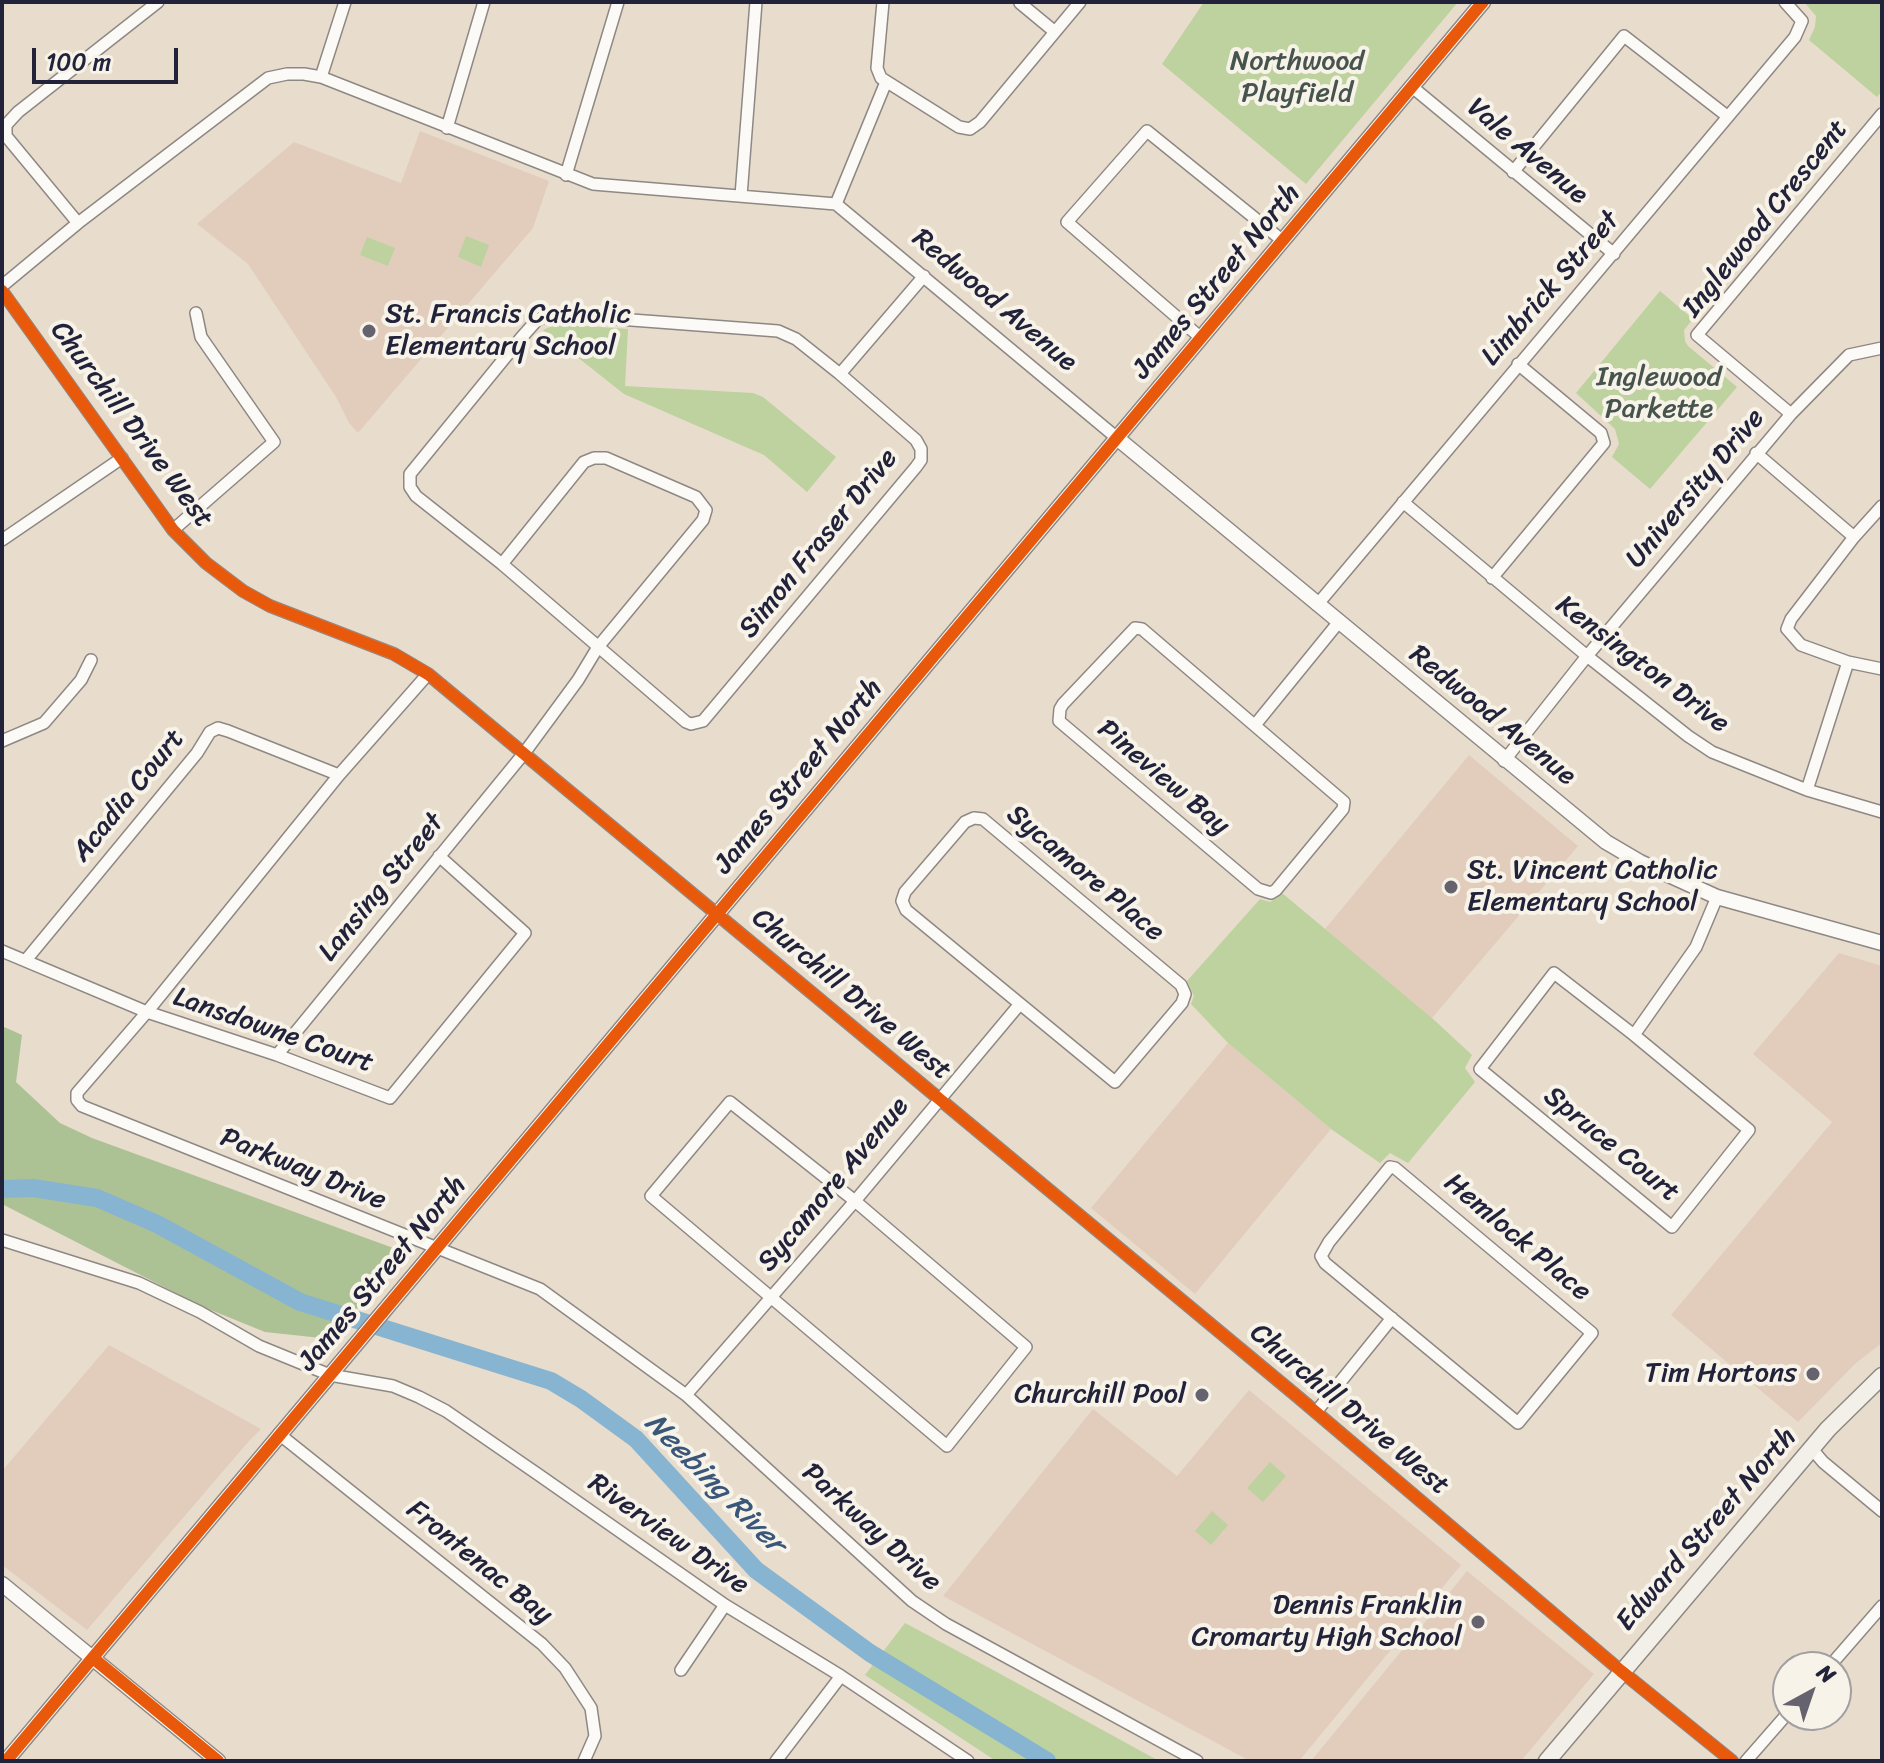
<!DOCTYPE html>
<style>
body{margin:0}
#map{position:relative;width:1884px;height:1763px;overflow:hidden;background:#e8dccc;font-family:Sriracha,sans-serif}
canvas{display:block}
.frame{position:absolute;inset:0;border:4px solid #22223b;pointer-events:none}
.north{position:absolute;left:1772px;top:1651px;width:80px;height:80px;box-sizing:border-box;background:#f7f3e8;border:2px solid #a29fa3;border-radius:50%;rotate:40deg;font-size:22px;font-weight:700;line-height:32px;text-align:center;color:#22223b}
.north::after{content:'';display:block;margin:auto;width:28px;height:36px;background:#67636e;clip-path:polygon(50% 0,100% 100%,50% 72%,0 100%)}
.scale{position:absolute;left:32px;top:48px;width:146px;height:36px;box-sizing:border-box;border:4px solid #22223b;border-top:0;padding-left:10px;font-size:24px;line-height:28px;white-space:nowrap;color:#22223b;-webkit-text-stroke:6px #f7f3e8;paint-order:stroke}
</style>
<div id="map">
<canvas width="1884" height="1763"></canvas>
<div class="frame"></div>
<div class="north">N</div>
<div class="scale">100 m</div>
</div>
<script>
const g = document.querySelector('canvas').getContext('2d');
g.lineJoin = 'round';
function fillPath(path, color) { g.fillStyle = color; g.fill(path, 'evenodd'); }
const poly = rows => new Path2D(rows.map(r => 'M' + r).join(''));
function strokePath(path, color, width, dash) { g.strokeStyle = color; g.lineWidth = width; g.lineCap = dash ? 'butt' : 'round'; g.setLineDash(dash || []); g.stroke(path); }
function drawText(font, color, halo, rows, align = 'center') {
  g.font = font + ' Sriracha,sans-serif'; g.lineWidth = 8; g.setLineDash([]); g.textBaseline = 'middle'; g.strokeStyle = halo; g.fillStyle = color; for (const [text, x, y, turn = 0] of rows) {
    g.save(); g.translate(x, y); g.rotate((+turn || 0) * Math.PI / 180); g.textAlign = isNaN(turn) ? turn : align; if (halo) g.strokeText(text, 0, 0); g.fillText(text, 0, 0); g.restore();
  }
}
fillPath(poly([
 [420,131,549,181,533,228,358,433,349,423,336,397,248,264,197,224,294,142,401,183],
 [1469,755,1578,846,1432,1018,1325,929],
 [1839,953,1882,966,1882,1343,1856,1363,1798,1422,1671,1315,1832,1122,1753,1054],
 [1228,1043,1331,1129,1195,1294,1091,1208],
 [109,1345,261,1429,249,1441,87,1630,2,1565,2,1471],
 [1249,1390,1461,1565,1299,1761,1250,1761,943,1596,1093,1409,1177,1476],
 [1467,1571,1594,1674,1521,1761,1311,1761]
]), '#e2cdbd');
fillPath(poly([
 [1204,2,1458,2,1306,184,1162,64],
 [1804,2,1882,2,1882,91,1877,97,1809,40,1815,27,1816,16],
 [466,236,489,245,481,267,458,257],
 [367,237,395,248,388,266,360,255],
 [1660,291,1693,319,1684,330,1685,341,1688,346,1737,387,1650,489,1612,457,1619,444,1615,429,1576,393],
 [557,324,628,329,625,386,753,393,763,397,836,457,807,492,764,455,624,394,543,330],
 [1282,893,1432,1018,1472,1055,1465,1068,1475,1082,1408,1163,1390,1153,1380,1163,1331,1129,1228,1043,1191,1004,1194,996,1187,981,1260,899,1270,902],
 [1270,1462,1286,1476,1263,1502,1247,1488],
 [1212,1511,1228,1525,1211,1545,1195,1531],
 [905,1623,995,1671,1159,1761,996,1761,865,1675]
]), '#bdd29e');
fillPath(poly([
 [2,1026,22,1035,16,1082,60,1123,92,1138,396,1249,363,1304,321,1338,265,1332,201,1306,2,1204]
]), '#acc295');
strokePath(poly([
 [2,1189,33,1188,97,1198,157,1224,300,1302,551,1381,581,1399,636,1439,756,1570,870,1653,1047,1761]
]), '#87b4d1', 18);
const minor = poly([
 [883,2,877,68,881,78,959,127,970,129,980,122,1080,2],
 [1020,3,1055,32],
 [321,77,345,2],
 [1411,86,1614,254],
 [447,128,484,2],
 [1513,172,1624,36,1727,116],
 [566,175,618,2],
 [741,196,756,2],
 [836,204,886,82],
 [78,223,6,136,6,125,18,112,158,2],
 [2,286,78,223,268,78,287,74,304,74,321,77,593,184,836,204,1117,438],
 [2,291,173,530,206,563,243,591,270,606,394,654,428,674,1298,1397,1621,1671,1732,1761],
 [552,314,778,331,796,339,840,374,916,440,921,449,921,460,916,467,703,721,691,724,686,722,502,564,416,496,410,487,410,474,521,338,537,320,552,314],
 [1201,338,1067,222,1147,131,1283,241],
 [840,374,924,276],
 [1791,414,1697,335,1882,114],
 [1756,453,1854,537],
 [1403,502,1587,656,1688,736,1712,752,1807,790,1882,812],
 [1882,506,1854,537,1791,619,1787,629,1801,645,1848,662,1882,669],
 [173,530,274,442,201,337,196,313],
 [2,540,122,458],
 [1492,578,1604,443,1601,433,1518,364],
 [1317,605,1795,37,1802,21,1785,2],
 [1135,628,1142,629,1344,802,1343,809,1276,890,1271,893,1258,889,1059,721,1060,709,1063,704,1135,628],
 [428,674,339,775,147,1012,77,1093,77,1100,82,1106,540,1289,686,1395,912,1601,946,1624,1197,1761],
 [1255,725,1338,623],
 [2,741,44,723,81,680,91,660],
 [1504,761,1587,656,1791,414,1849,355,1882,348],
 [1807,790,1848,662],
 [974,818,983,819,1181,985,1185,994,1182,1003,1115,1082,906,910,902,901,905,892,965,822,974,818],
 [2,951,147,1012,277,1055,390,1098,525,933,439,856],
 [26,960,197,753,210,732,218,728,228,731,339,775],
 [1554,973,1634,1035,1749,1130,1672,1227,1480,1069,1554,973],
 [1634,1035,1696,947,1717,897],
 [277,1055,525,752,578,680,598,647,703,520,706,510,696,497,606,458,594,458,584,462,502,564],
 [730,1102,855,1201,1026,1347,947,1446,651,1196,730,1102],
 [1390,1167,1395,1168,1592,1333,1518,1423,1325,1263,1321,1256,1329,1242,1390,1167],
 [2,1240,139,1283,200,1312,259,1346,330,1375,393,1386,419,1397,446,1411,539,1475,725,1605,841,1676,968,1761],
 [686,1395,855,1201,1019,1005],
 [1316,1412,1392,1318],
 [279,1434,542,1644,565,1668,591,1708,595,1736,584,1761],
 [1812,1449,1823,1462,1882,1511],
 [1829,1667,1882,1606],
 [681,1670,725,1605],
 [776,1761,841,1676],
 [1746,1761,1788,1713]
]);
const tertiary = poly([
 [1117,438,1606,842,1640,862,1717,897,1882,943],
 [2,1584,218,1761],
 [6,1761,1483,2]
]);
const secondary = poly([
 [1547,1761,1828,1429,1882,1376]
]);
strokePath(minor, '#8e8884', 14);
strokePath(tertiary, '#8e8884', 17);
strokePath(secondary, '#8e8884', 19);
strokePath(minor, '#fcfaf7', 11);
strokePath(tertiary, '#fcfaf7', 14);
strokePath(secondary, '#f3f0e9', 16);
strokePath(poly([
 [2,291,173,530,206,563,243,591,270,606,394,654,428,674,1298,1397,1621,1671,1732,1761],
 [93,1658,218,1761],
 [6,1761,1483,2]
]), '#e8590c', 12);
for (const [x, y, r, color] of [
 [369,331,8,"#67636e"],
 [1451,887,8,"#67636e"],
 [1813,1374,8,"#67636e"],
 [1202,1395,8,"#67636e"],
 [1478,1622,8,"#67636e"]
]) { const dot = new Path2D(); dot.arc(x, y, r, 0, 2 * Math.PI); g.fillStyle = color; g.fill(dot); strokePath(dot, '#f7f3e8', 3); }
drawText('28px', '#46544d', '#f7f3e8', [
 ["Northwood",1297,62],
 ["Playfield",1297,94],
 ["Inglewood",1659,378],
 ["Parkette",1659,410]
]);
drawText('28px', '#22223b', '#f7f3e8', [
 ["Vale Avenue",1527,152,40],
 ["Inglewood Crescent",1766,219,-51],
 ["James Street North",1217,282,-50],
 ["Limbrick Street",1551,289,-49],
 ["Redwood Avenue",994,301,40],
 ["Churchill Drive West",131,425,53],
 ["University Drive",1696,489,-50],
 ["Simon Fraser Drive",819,544,-51],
 ["Kensington Drive",1642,665,37],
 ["Redwood Avenue",1492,716,39],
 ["James Street North",799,777,-50],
 ["Pineview Bay",1163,778,40],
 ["Acadia Court",129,796,-51],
 ["Sycamore Place",1085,874,40],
 ["Lansing Street",382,888,-51],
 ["Churchill Drive West",851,995,40],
 ["Lansdowne Court",273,1031,19],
 ["Spruce Court",1611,1145,39],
 ["Parkway Drive",303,1170,22],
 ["Sycamore Avenue",834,1185,-50],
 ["Hemlock Place",1517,1238,40],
 ["James Street North",383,1274,-50],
 ["Churchill Drive West",1349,1410,40],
 ["Parkway Drive",871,1528,42],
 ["Edward Street North",1707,1530,-49],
 ["Riverview Drive",668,1535,35],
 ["Frontenac Bay",479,1563,39]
]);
drawText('28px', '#22223b', '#f7f3e8', [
 ["St. Francis Catholic",385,315,"left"],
 ["Elementary School",385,347,"left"],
 ["St. Vincent Catholic",1467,871,"left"],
 ["Elementary School",1467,903,"left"],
 ["Tim Hortons",1797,1374],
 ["Churchill Pool",1186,1395],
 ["Dennis Franklin",1462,1606],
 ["Cromarty High School",1462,1638]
], 'right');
drawText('italic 30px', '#3a5678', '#f7f3e8', [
 ["Neebing River",714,1484,45]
]);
</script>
